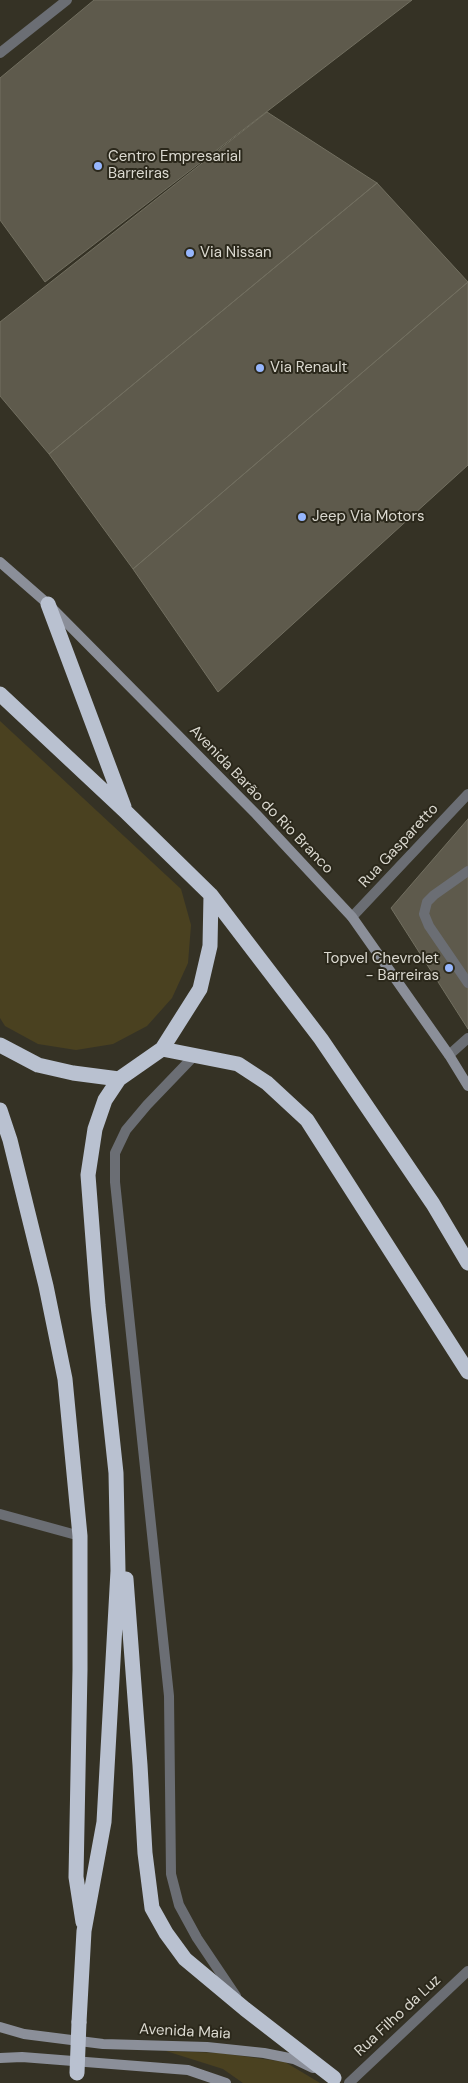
<!DOCTYPE html>
<meta charset="utf-8">
<style>
body{margin:0}
canvas{display:block;background:#353225}
</style>
<canvas width="468" height="2083"></canvas>
<script>
const g = document.querySelector('canvas').getContext('2d');
g.lineJoin = 'round';
function fillPath(path, color) { g.fillStyle = color; g.fill(path, 'evenodd'); }
const poly = rows => new Path2D(rows.map(r => 'M' + r).join(''));
function strokePath(path, color, width, dash) { g.strokeStyle = color; g.lineWidth = width; g.lineCap = dash ? 'butt' : 'round'; g.setLineDash(dash || []); g.stroke(path); }
function drawText(font, color, halo, rows, align = 'center') {
  g.font = font + ' "DM Sans",sans-serif'; g.lineWidth = 4; g.setLineDash([]); g.textBaseline = 'middle'; g.strokeStyle = halo; g.fillStyle = color; for (const [text, x, y, turn = 0] of rows) {
    g.save(); g.translate(x, y); g.rotate((+turn || 0) * Math.PI / 180); g.textAlign = isNaN(turn) ? turn : align; if (halo) g.strokeText(text, 0, 0); g.fillText(text, 0, 0); g.restore();
  }
}
fillPath(poly([
 [0,721,181,889,191,925,188,963,172,998,147,1026,113,1044,76,1050,38,1044,5,1026,0,1018],
 [166,2051,220,2053,285,2062,320,2083,243,2083,223,2069]
]), '#4a4120');
const building = poly([
 [94,0,412,0,45,282,0,220,0,78,94,0],
 [267,112,377,183,49,454,0,396,0,322,267,112],
 [377,183,468,282,133,569,49,454,377,183],
 [468,282,468,465,218,692,133,569,468,282],
 [468,819,468,1029,391,908,468,819]
]);
fillPath(building, '#5e5a4c');
strokePath(building, '#726f60', 1);
strokePath(poly([
 [0,53,67,0],
 [468,871,434,895,427,902,424,914,429,926,468,983],
 [195,1055,147,1105,126,1130,115,1153,115,1182,169,1696,171,1874,179,1905,197,1938,236,1996],
 [449,1055,468,1038]
]), '#6b6e74', 10);
strokePath(poly([
 [352,917,468,794],
 [0,1514,80,1536],
 [349,2083,468,1971]
]), '#6b6e74', 10);
strokePath(poly([
 [0,562,48,604,256,814,352,917,449,1055,468,1086],
 [0,2027,24,2034,103,2044,207,2047,264,2053,294,2059,313,2068],
 [0,2058,22,2057,188,2070,226,2083]
]), '#8b8f99', 10);
strokePath(poly([
 [48,604,124,807],
 [0,694,125,811,211,895,321,1039,433,1204,468,1263],
 [0,1045,38,1065,73,1073,119,1079],
 [162,1049,238,1064,267,1083,307,1120,468,1372],
 [0,1110,10,1140,46,1286,65,1379,80,1536,80,1670,76,1877,83,1922],
 [126,1579,140,1765,145,1853,152,1908,166,1933,185,1959,245,2009,334,2078],
 [79,2022,84,1931,104,1822,118,1571,116,1473,98,1305,88,1175,95,1129,105,1100,119,1079,162,1049,200,989,210,946,211,895]
]), '#b9c1d0', 15);
strokePath(poly([
 [77,2073,79,2022]
]), '#b9c1d0', 15);
for (const [x, y, r, color] of [
 [98,166,5,"#96b6fd"],
 [190,253,5,"#96b6fd"],
 [260,368,5,"#96b6fd"],
 [302,517,5,"#96b6fd"],
 [449,968,5,"#96b6fd"]
]) { const dot = new Path2D(); dot.arc(x, y, r, 0, 2 * Math.PI); g.fillStyle = color; g.fill(dot); strokePath(dot, '#2b281b', 2); }
drawText('15px', '#dbd9d0', '#2b281b', [
 ["Centro Empresarial",108,157],
 ["Barreiras",108,174],
 ["Via Nissan",200,253],
 ["Via Renault",270,368],
 ["Jeep Via Motors",312,517],
 ["Topvel Chevrolet",439,959,"right"],
 ["- Barreiras",439,976,"right"]
], 'left');
drawText('15px', '#dbd9d0', '#2b281b', [
 ["Avenida Barão do Rio Branco",261,800,46],
 ["Rua Gasparetto",399,846,-47],
 ["Rua Filho da Luz",398,2016,-43],
 ["Avenida Maia",185,2032,3]
]);
</script>
